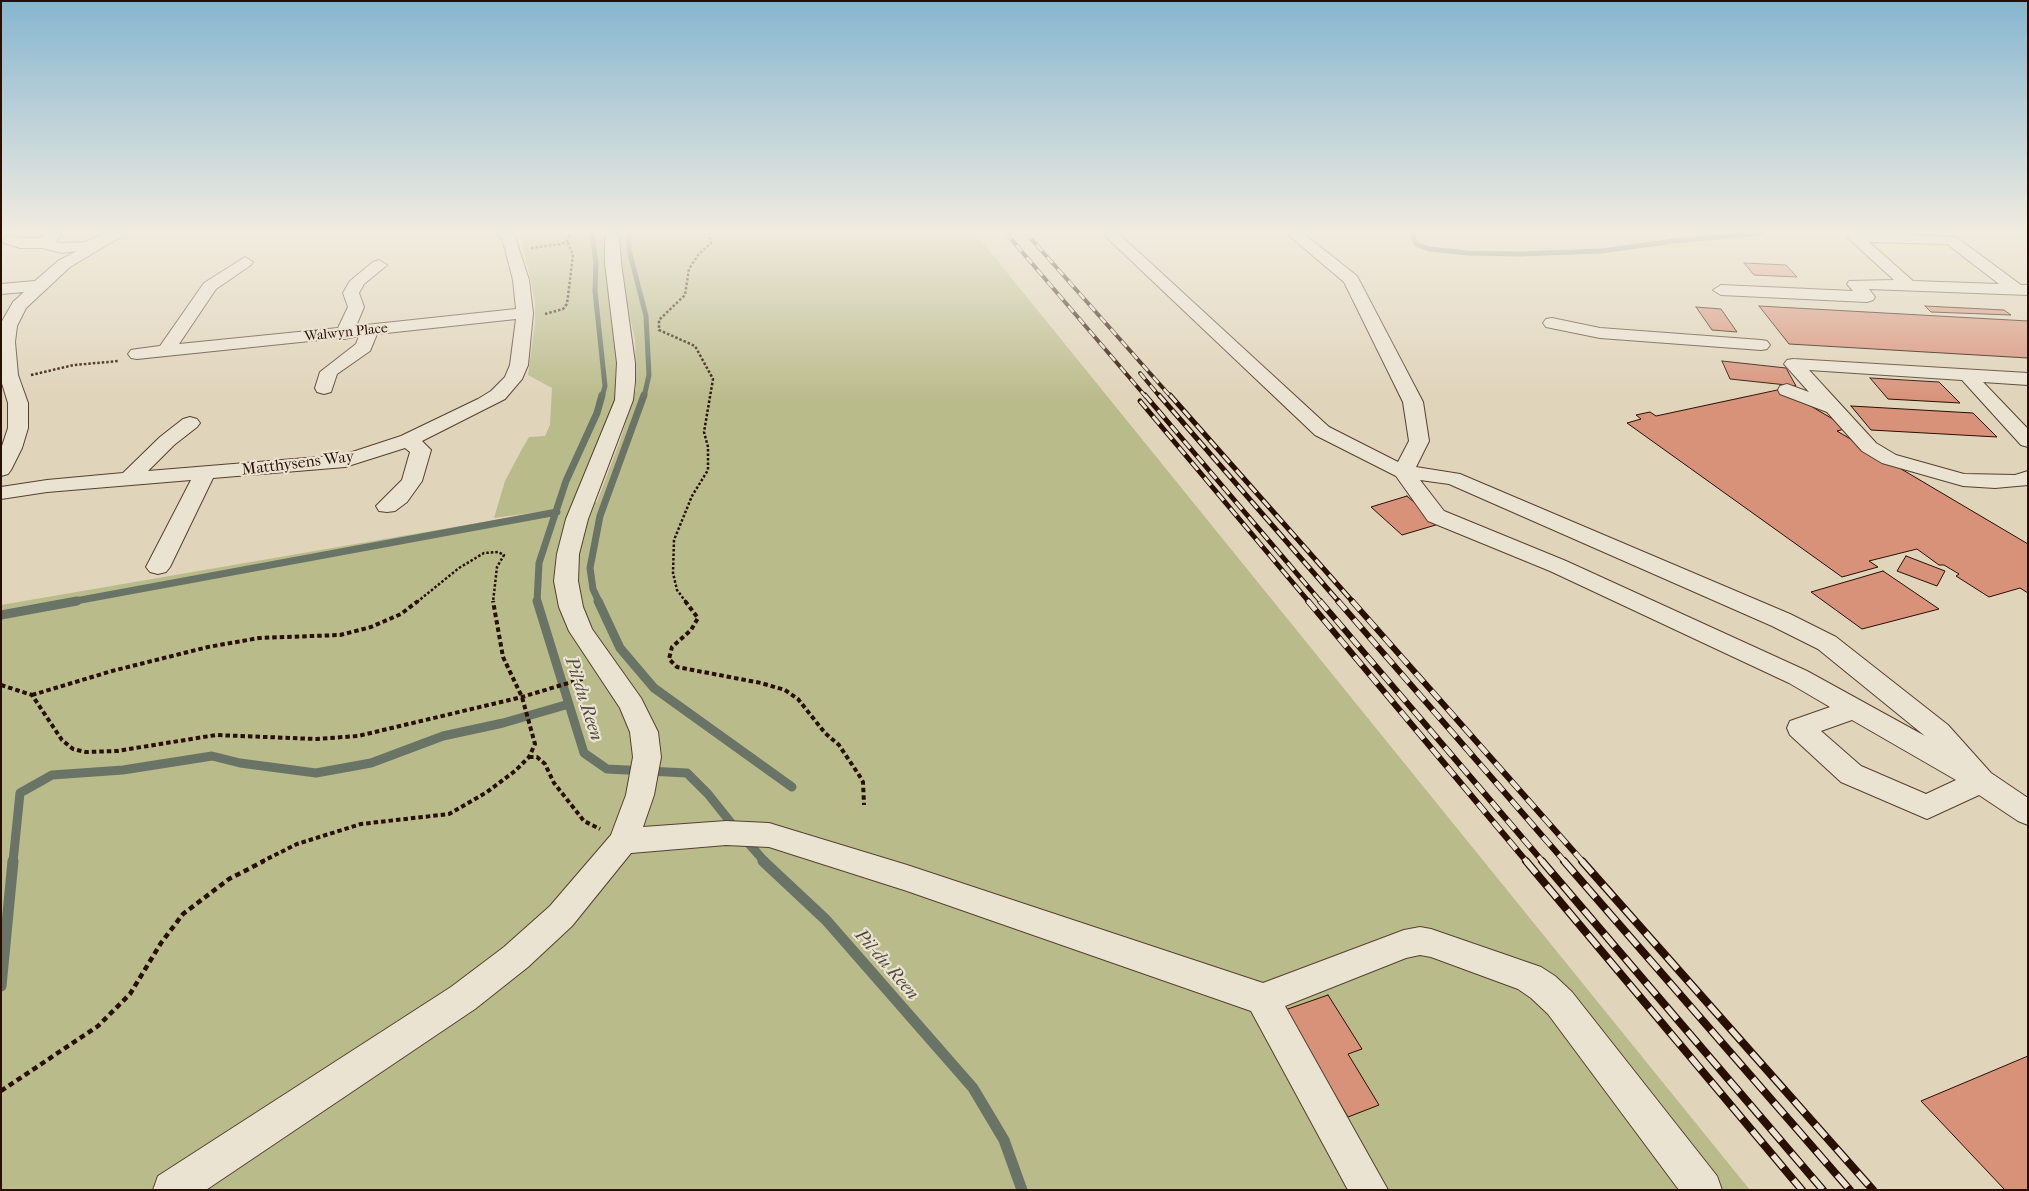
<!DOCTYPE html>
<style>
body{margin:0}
#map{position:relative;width:2029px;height:1191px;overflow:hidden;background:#e0d4ba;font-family:"IM FELL French Canon",serif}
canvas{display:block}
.frame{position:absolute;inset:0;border:2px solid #280f00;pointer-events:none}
</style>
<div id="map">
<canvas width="2029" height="1191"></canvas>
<div class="frame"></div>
</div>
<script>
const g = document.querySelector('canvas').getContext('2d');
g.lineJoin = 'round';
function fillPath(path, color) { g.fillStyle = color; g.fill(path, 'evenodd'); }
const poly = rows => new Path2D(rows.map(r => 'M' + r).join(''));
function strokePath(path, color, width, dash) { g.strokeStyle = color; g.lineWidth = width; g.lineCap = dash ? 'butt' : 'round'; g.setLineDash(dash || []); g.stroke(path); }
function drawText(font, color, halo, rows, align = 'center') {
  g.font = font + ' "IM FELL French Canon",serif'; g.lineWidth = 4.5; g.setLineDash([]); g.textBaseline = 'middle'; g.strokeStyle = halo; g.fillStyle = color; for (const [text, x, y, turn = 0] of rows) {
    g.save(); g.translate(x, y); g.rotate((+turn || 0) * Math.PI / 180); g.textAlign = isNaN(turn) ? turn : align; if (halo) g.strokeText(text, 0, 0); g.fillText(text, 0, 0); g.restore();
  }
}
fillPath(poly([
 [520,233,608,233,620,399,578,506,597,502,621,438,636,389,635,340,620,269,619,233,975,233,1750,1190,1,1190,1,605,553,510,494,518,505,481,522,449,529,437,545,436,550,425,552,388,528,375,535,323,535,301]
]), '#babb8b');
strokePath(poly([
 [592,233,596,263,595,291,605,386,602,397],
 [629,233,629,250,646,316,649,375,644,397],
 [1412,233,1416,244,1429,249,1467,253,1520,254,1601,251,1673,241,1762,233]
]), '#697467', 5);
strokePath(poly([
 [70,602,557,512],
 [537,602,539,563,566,481,597,413,602,395],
 [599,602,593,589,590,568,600,516,644,395]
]), '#697467', 7);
strokePath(poly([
 [537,601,584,753,607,769,687,773,708,794,736,829],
 [598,601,620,648,654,688,792,787],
 [1,615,77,601],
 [744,838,765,862],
 [13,862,20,793,52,775,123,770,212,756,240,763,316,773,371,763,443,736,503,723,569,704]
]), '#697467', 9);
strokePath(poly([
 [763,861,826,920,973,1088,1004,1140,1022,1190],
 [1,986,13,861]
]), '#697467', 11);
const building = poly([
 [1744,263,1786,265,1797,277,1754,275,1744,263],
 [1759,306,2028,321,2028,358,1789,344,1759,306],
 [1925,306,2004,310,2011,315,1931,312,1925,306],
 [1696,307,1721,309,1737,332,1712,330,1696,307],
 [1722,361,1786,368,1796,386,1730,379,1722,361],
 [1870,378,1939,382,1960,403,1888,399,1870,378],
 [1782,389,1848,428,1837,431,2028,544,2028,593,2020,588,1989,597,1956,576,1959,574,1944,565,1939,565,1917,549,1869,561,1878,567,1842,577,1627,423,1641,419,1636,415,1650,412,1656,416,1782,389],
 [1851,406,1973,413,1997,437,1871,430,1851,406],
 [1407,496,1439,524,1402,535,1371,507,1407,496],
 [1906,556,1945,571,1937,586,1897,571,1906,556],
 [1883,571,1939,609,1862,629,1811,592,1883,571],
 [1328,995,1362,1049,1348,1054,1379,1105,1348,1117,1285,1010,1328,995],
 [2028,1056,2028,1190,2005,1190,1921,1101,2028,1056]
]);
fillPath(building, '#d8927a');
strokePath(building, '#280f00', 1);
const minor = poly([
 [46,233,62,233,55,242,62,243,85,242,106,233,127,233,70,267,26,308,17,326,15,342,18,375,28,403,28,428,22,448,11,470,8,474,1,476,1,449,8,428,8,403,1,380,1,323,13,302,24,292,1,294,1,284,35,281,58,261,77,251,62,253,42,248,20,248,4,243,1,240,9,235,20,238,41,238,46,233],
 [497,233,514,234,529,280,533,313,528,365,522,379,505,399,422,441,431,450,422,481,407,502,395,511,387,512,379,511,376,506,402,480,410,452,405,448,345,467,213,478,170,567,166,572,158,574,150,572,146,567,191,480,47,492,1,499,1,487,47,480,123,473,160,437,183,419,190,417,197,419,200,423,197,427,174,445,148,471,343,455,401,436,478,399,491,391,505,377,510,365,516,319,377,334,370,351,337,374,331,392,324,394,317,392,315,388,320,372,356,344,359,336,344,339,339,338,137,359,131,358,128,354,131,350,137,349,160,346,204,283,245,257,253,262,251,265,216,289,179,344,338,328,348,307,343,293,350,281,373,262,379,260,387,265,364,284,359,293,364,307,356,326,516,309,513,280,505,249,502,239,497,233],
 [605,233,619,233,621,263,635,363,635,382,633,400,588,519,579,554,578,581,583,607,592,629,641,698,658,732,661,757,654,795,643,827,726,821,769,823,907,865,1263,983,1404,930,1420,927,1431,929,1541,967,1555,976,1572,992,1717,1176,1722,1190,1679,1190,1548,1014,1531,998,1518,989,1431,957,1420,955,1406,958,1285,1006,1388,1190,1348,1190,1251,1011,907,891,769,847,726,845,631,853,572,926,528,967,475,1009,206,1190,153,1190,158,1176,451,987,504,947,550,906,611,835,626,795,633,757,630,732,620,708,569,631,559,607,554,581,557,554,566,519,615,400,617,363,605,263,605,233],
 [1102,233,1118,233,1329,427,1398,462,1409,441,1403,402,1344,282,1286,233,1303,233,1357,276,1423,402,1429,441,1416,467,1460,474,1790,614,1836,637,1948,725,1991,773,2028,798,2028,825,2018,821,1979,795,1927,819,1841,782,1790,735,1787,728,1790,721,1830,707,1789,683,1550,571,1428,521,1396,476,1315,435,1102,233],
 [1420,480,1449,484,1772,626,1818,649,1925,736,1807,671,1566,561,1444,511,1420,480],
 [1852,720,1956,780,1926,794,1861,766,1821,731,1852,720],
 [1885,233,1956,237,2021,285,2028,285,2028,295,1869,289,1875,297,1873,300,1867,302,1721,295,1713,290,1721,285,1853,291,1847,284,1849,281,1894,280,1847,237,1851,233,1885,233],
 [1869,242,1947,244,1999,284,1913,281,1869,242],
 [1552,318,1600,328,1761,340,1767,341,1770,345,1767,349,1761,350,1600,338,1546,327,1543,323,1546,319,1552,318],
 [1793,359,2028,373,2028,385,1983,382,2028,429,2028,447,2021,445,1962,380,1809,370,1876,443,1896,455,1964,474,2015,475,2028,471,2028,485,1995,488,1963,486,1882,463,1862,451,1827,412,1780,394,1778,390,1780,386,1787,384,1809,392,1784,364,1787,360,1793,359]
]);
strokePath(minor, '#56402e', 2);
strokePath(poly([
 [531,248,561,244,567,241,571,233],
 [545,314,563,309,567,304,573,255,567,241],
 [31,375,74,365,119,361],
 [417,602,459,568,484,553,498,552,504,555,497,567,493,602],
 [686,602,677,590,673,573,674,540,692,496,708,470,708,447,704,432,713,379,695,346,659,330,659,320,685,295,689,269,698,255,711,243,709,233]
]), '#280f00', 2.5, [2.5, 2]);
strokePath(poly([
 [685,601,698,618,691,630,672,647,669,659,677,667,761,683,785,690,798,699,825,733,839,745,859,775,863,782,864,805],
 [1,685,32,695,62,740,73,749,86,752,117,751,216,735,316,739,358,736,522,697,585,678],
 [32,695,112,671,208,647,259,638,340,635,371,627,401,614,418,601],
 [529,757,537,757,545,764,554,783,584,821,600,829],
 [261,862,297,844,361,824,449,814,487,792,515,771,529,757,535,744,522,697,503,657,493,601]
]), '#280f00', 4, [4.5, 3]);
strokePath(poly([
 [1,1091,98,1026,130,994,161,943,183,914,229,879,264,861]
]), '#280f00', 4.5, [5.5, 4]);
fillPath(minor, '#ebe3d2');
const railFar3 = poly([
 [1006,233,1146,397],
 [1026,233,1171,397],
 [1140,373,1160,397]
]);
const railFar2 = poly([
 [1145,395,1321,602],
 [1159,395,1339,602],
 [1170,395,1353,602],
 [1140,401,1309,602]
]);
const railFar1 = poly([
 [1308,601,1527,862],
 [1320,601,1543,862],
 [1338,601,1565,862],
 [1352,601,1583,862]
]);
const rail = poly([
 [1526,861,1802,1190],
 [1542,861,1823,1190],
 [1564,861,1850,1190],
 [1582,861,1873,1190]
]);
strokePath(railFar3, '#280f00', 4);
strokePath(railFar2, '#280f00', 5);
strokePath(railFar1, '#280f00', 6);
strokePath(rail, '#280f00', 8);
strokePath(railFar3, '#ebe3d2', 2.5, [8]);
strokePath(railFar2, '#ebe3d2', 3, [10]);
strokePath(railFar1, '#ebe3d2', 4.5, [12]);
strokePath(rail, '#ebe3d2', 5.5, [16]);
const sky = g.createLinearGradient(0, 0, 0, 400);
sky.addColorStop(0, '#86b6d0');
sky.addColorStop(0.58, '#f1ece0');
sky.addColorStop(1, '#f1ece000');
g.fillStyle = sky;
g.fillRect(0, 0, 2029, 400);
drawText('14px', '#280f00', '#ebe3d2', [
 ["Walwyn Place",346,333,-6]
]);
drawText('16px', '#280f00', '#ebe3d2', [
 ["Matthysens Way",298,464,-7]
]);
drawText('italic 18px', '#4e4a3c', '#ebe3d2', [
 ["Pil-du Reen",583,699,72],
 ["Pil-du Reen",886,965,49]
]);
</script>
